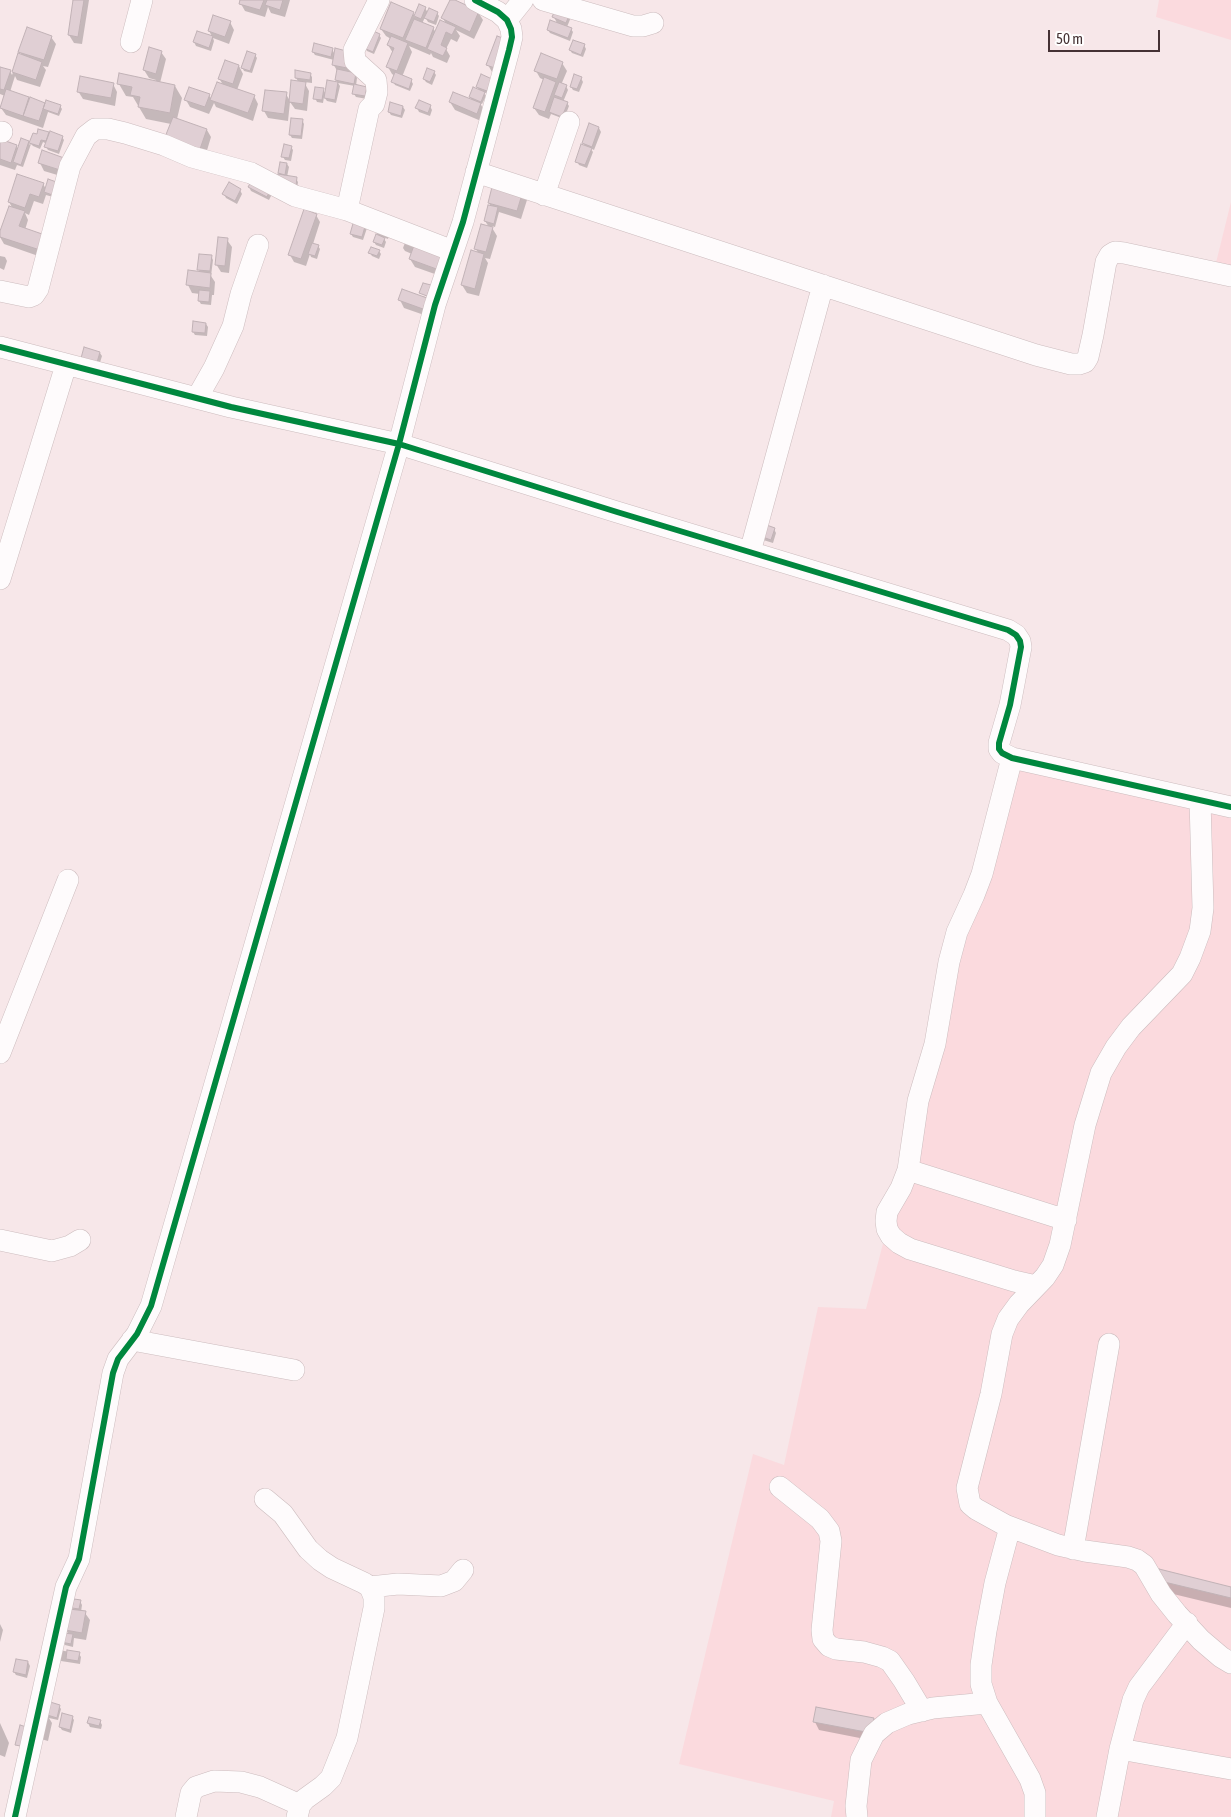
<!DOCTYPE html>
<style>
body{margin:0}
#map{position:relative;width:1231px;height:1817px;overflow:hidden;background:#f7e7e9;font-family:"Asap Condensed",sans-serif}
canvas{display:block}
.scale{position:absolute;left:1048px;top:30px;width:112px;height:22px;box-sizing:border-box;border:2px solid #453234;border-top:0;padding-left:6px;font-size:15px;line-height:18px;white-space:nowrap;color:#453234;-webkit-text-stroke:4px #fff;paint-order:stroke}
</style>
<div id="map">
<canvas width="1231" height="1817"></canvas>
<div class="scale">50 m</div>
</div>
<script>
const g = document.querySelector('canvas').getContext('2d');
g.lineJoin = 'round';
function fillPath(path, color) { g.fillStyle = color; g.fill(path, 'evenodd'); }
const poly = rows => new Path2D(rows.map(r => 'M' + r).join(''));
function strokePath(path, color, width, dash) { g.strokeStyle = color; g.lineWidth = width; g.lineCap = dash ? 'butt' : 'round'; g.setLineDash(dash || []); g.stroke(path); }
fillPath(poly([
 [1159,0,1231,0,1231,40,1156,17],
 [1231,202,1231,282,1212,279],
 [1010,755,1231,805,1231,1817,831,1817,834,1801,679,1764,753,1454,784,1465,818,1307,866,1309]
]), '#fbdade');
fillPath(poly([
 [74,0,89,0,82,44,74,43,69,35],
 [242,0,290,0,285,17,271,13,268,7,265,17,245,11,241,4],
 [451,0,478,12,483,20,474,39,456,30,460,36,457,42,451,39,446,49,450,56,447,63,433,57,431,53,430,55,409,46,412,52,402,77,411,80,413,84,410,91,395,85,393,81,395,76,392,74,388,67,393,53,388,45,391,39,386,36,381,29,413,13,415,17,420,6,425,8,428,13,437,13,439,16,436,25,428,22,425,17,422,24,433,28,436,33,446,24,443,18],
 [554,17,571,17,567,27,571,29,573,32,570,41,550,33,548,30,557,23],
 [230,22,234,30,229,44,213,38,214,41,211,51,196,46,194,42,198,32,213,38,209,31],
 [379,35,381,38,374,54,367,51,365,48],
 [51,37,56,44,48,67,43,66,46,70,40,87,17,80,15,76,10,92,44,104,60,106,62,109,59,116,48,112,43,128,6,115,1,108,5,96,0,94,0,68,10,71,12,75,19,55,22,56,20,51],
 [508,41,492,72,488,65],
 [584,45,586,49,583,57,572,53,570,50],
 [332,49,335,55,355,74,357,78,356,86,366,88,368,91,367,99,356,97,354,94,355,86,338,83,340,86,336,103,327,101,324,97,323,103,317,102,315,98,323,90,326,94,328,81,338,83,336,80,338,72,333,64,334,60,315,55,313,52],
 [161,52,166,59,160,83,175,86,182,98,177,119,207,130,211,137,205,157,171,124,146,119,133,97,126,96,119,84,155,82,156,80,149,78,144,70],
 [255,55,257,58,252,73,244,71,242,67],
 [562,63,567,71,561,85,566,86,568,90,563,102,567,103,569,106,564,119,551,114,549,119,539,115,534,108,544,80,540,78,536,71],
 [239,66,243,74,237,90,254,96,258,104,253,121,216,107,214,103,209,114,190,107,186,100,209,95,212,100,223,85,219,78],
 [434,72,436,75,432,85,426,82,424,79],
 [310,74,312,77,312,83,304,82,309,91,307,111,295,109,290,102,288,121,268,118,264,111,286,94,290,101,299,83,296,78],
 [482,76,489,94,483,92,486,96,482,104,480,103,485,112,481,121,455,110,450,102,473,102,470,97,480,91,477,87],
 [581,78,583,82,579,92,573,90,571,87],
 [113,84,117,92,115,106,83,99,78,91],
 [430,106,432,110,430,116,419,112,417,108],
 [403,107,405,110,402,118,391,115,389,112],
 [302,120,304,124,302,139,292,138,290,135],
 [589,125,599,128,601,132,594,150,590,148,593,152,587,168,579,165,577,161,586,147,583,143],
 [39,130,62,137,64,140,59,154,48,150,46,147,47,144,43,142,40,149,33,146,31,144,23,167,17,165,15,170,0,165,0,141,16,146,19,150,28,142,30,145,34,134,37,135],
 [291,147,293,150,291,161,285,160,283,157],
 [40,163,68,167,64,177,44,171],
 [281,163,287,164,289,167,287,177,296,179,298,182,297,189,278,182],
 [43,184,46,189,60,199,46,195,43,204,34,201,29,215,25,213,28,220,25,230,44,258,4,244,0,237,13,209,9,202],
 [249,187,272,194,269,200,251,191],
 [240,190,242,194,237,204,226,198,224,194],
 [522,192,527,200,521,219,499,212,495,227,491,226,497,236,490,259,485,258,488,263,479,296,467,293,462,285,478,253,476,249,489,227,485,221,491,207,489,203],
 [316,215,320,222,313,244,318,246,320,249,317,259,311,257,310,254,306,266,294,262,290,255],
 [355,221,367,228,363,240,353,237,351,234],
 [376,232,390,232,388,239,383,237,386,242,384,248,376,245,374,242,379,237],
 [407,237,446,278,415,267,410,259,412,254,405,251,403,248],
 [227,240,232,247,229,273,221,272,216,264],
 [379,251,381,254,379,259,372,256,370,253],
 [0,256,5,257,7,261,4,270,0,268],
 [211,256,213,260,211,276,215,282,214,295,212,295,211,305,201,304,199,301,200,294,192,293,188,285,201,273,199,270],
 [422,296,429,298,427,316,404,308,400,300,423,298],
 [206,324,208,327,207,336,195,335,193,332],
 [100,353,102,356,98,369,84,365],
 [774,529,776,533,773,543,760,539],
 [1158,1580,1231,1588,1231,1608,1165,1592],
 [80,1601,82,1605,81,1612,85,1613,90,1620,86,1640,74,1638,73,1647,65,1645,63,1642,69,1635,66,1630,75,1611,73,1608],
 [0,1624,3,1630,0,1642],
 [60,1650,79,1654,81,1657,80,1664,61,1661,59,1658],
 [28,1662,30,1666,27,1678,16,1675,14,1672],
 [59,1706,61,1709,58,1720,49,1718,52,1723,48,1741,41,1739,43,1718,48,1719,45,1714],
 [72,1717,74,1720,71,1733,62,1730,60,1727],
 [873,1719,878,1727,875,1741,819,1730,815,1722],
 [100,1721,102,1725,101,1729,90,1727,88,1723],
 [0,1723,9,1743,5,1757,0,1755]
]), '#0003');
const building = poly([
 [73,0,84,0,78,37,68,35,73,0],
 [240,0,264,0,260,10,239,4,240,0],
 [267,0,283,0,280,10,265,5,267,0],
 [450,0,455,0,479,11,470,32,441,18,450,0],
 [391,2,414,12,403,38,380,29,391,2],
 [419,4,426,7,421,19,414,16,419,4],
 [429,8,438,12,434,22,424,18,429,8],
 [556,8,570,13,566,23,552,17,556,8],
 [213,15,231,21,225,37,208,31,213,15],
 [414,19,434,27,426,48,405,40,414,19],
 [440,20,456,27,452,35,446,32,441,45,447,48,443,56,427,49,440,20],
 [550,20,572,28,568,38,547,30,550,20],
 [27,27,52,36,44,60,18,52,27,27],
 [371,30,380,34,373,52,364,48,371,30],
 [197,31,213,36,209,48,193,42,197,31],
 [391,36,408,43,397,71,386,67,394,48,387,45,391,36],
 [497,36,509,40,498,69,486,65,497,36],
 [573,40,585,44,581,55,569,50,573,40],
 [314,43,333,48,331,57,312,52,314,43],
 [149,47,162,51,156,74,143,70,149,47],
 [335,48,350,52,347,68,332,65,335,48],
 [247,51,256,54,250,71,241,68,247,51],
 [18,53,42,62,36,80,12,72,18,53],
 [541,53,563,62,557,79,534,71,541,53],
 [225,60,239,65,233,84,218,79,225,60],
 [0,67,11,70,4,90,0,89,0,67],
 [427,68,435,71,430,82,423,79,427,68],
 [337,69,356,73,354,84,335,80,337,69],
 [295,70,311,73,310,80,295,78,295,70],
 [395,72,412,79,409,89,391,82,395,72],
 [119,73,175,85,170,113,138,107,140,97,130,95,132,87,117,84,119,73],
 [481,74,492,79,487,91,476,87,481,74],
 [574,74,582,77,577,89,570,87,574,74],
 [80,76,114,83,111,98,77,92,80,76],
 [544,77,556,82,545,112,533,108,544,77],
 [291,80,306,82,303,104,289,102,291,80],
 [327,80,338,82,335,100,324,98,327,80],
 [217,82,255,95,248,113,210,100,217,82],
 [559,82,567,85,562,98,554,95,559,82],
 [354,84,367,87,365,96,352,94,354,84],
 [189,87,210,94,205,107,184,100,189,87],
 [315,87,324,88,322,100,313,99,315,87],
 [473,87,485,92,481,102,469,97,473,87],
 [6,89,29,97,23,116,0,108,6,89],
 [265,90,287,92,284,114,262,111,265,90],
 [453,92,481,103,477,114,449,102,453,92],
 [30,97,45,103,39,121,23,116,30,97],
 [554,97,568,102,562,117,549,112,554,97],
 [46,100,61,105,58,114,43,109,46,100],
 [419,100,431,105,428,113,415,108,419,100],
 [390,102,403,106,401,116,388,112,390,102],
 [173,117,207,129,200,149,165,137,173,117],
 [291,118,303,119,301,136,289,135,291,118],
 [589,123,599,127,592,147,582,143,589,123],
 [38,129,49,132,46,141,41,140,39,146,29,143,33,133,37,134,38,129],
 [50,131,63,136,58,151,44,147,50,131],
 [21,138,29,141,21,165,13,162,21,138],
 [0,139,17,145,11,163,0,159,0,139],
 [284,144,292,146,289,158,281,157,284,144],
 [581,144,592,148,585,165,575,162,581,144],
 [42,150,64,158,60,170,38,163,42,150],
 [280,162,287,163,285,175,278,173,280,162],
 [17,174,44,183,39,197,30,194,25,208,8,202,17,174],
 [278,174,297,177,296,186,276,182,278,174],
 [48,179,62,184,58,197,44,192,48,179],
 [252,180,270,190,267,197,248,187,252,180],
 [229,182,241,189,235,201,222,194,229,182],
 [493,183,523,191,517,211,488,203,493,183],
 [488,205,498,207,494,224,484,221,488,205],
 [9,206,25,211,19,226,45,235,40,250,0,237,0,231,9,206],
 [304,209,317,214,301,259,288,255,304,209],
 [354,220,366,223,362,237,350,234,354,220],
 [481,224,493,227,486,252,474,249,481,224],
 [376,234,385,238,382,245,373,242,376,234],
 [218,237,228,238,225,266,215,265,218,237],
 [416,240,448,251,442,271,409,259,416,240],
 [312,243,319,245,315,256,308,254,312,243],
 [371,247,380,250,377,256,368,253,371,247],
 [471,250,484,254,475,289,461,285,471,250],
 [199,254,212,255,210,271,197,270,199,254],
 [188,270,211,273,210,288,186,285,188,270],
 [423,283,431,285,427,296,419,293,423,283],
 [402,289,427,298,423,309,398,300,402,289],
 [199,290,210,291,209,302,198,301,199,290],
 [193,321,206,323,205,333,192,332,193,321],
 [84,347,100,352,96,366,80,362,84,347],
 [761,523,775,528,771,540,757,535,761,523],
 [1159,1569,1231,1587,1231,1598,1156,1580,1159,1569],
 [74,1599,81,1600,79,1609,72,1608,74,1599],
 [69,1609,86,1611,82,1633,65,1630,69,1609],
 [63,1633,73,1634,71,1644,61,1642,63,1633],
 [67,1650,80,1652,78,1661,66,1659,67,1650],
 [16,1659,28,1661,26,1675,13,1672,16,1659],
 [47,1701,60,1705,57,1718,44,1714,47,1701],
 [816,1707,874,1718,871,1733,813,1722,816,1707],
 [62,1713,73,1716,70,1730,59,1727,62,1713],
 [89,1717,101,1720,99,1726,87,1723,89,1717],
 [20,1725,30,1728,26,1747,15,1745,20,1725]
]);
fillPath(building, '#e0cfd4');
strokePath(building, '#c1b2b6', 1);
const minor = poly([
 [543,0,633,26,643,26,653,23],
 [507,20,523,0],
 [131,42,142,0],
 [0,132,2,132],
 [476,172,1036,355,1071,364,1079,364,1085,362,1088,357,1093,335,1106,262,1110,255,1115,252,1124,253,1231,276],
 [544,195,569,122],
 [347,210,369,109,374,104,377,92,376,80,355,61,354,50,379,0],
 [0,291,29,297,34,295,38,289,70,166,86,136,95,129,108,129,125,133,164,145,192,157,251,173,295,196,347,210,453,251],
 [0,347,231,407,399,444,617,512,1008,630,1016,635,1020,641,1021,647,1010,705,999,743,999,749,1002,753,1012,758,1231,807],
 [197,398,214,368,233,326,241,294,258,245],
 [750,552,823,285],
 [0,579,66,365],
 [1012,758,982,874,974,895,957,932,949,962,935,1044,918,1101,908,1170,901,1188,887,1212,886,1221,887,1229,891,1236,899,1243,910,1249,1014,1281,1036,1286],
 [1200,800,1203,908,1200,931,1190,958,1182,974,1131,1027,1116,1047,1101,1073,1085,1125,1060,1245,1053,1265,1045,1277,1019,1304,1008,1319,1002,1334,991,1394,967,1488,970,1504,976,1509,1005,1525,1058,1545,1085,1551,1128,1557,1137,1560,1144,1565,1161,1594,1177,1614,1201,1640,1221,1657,1231,1663],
 [0,1053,68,880],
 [908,1170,1066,1220],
 [0,1240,52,1251,70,1246,80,1240],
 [132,1340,294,1370],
 [780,1487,820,1519,829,1531,831,1541,822,1630,823,1639,829,1646,836,1649,864,1652,882,1657,890,1661,904,1681,922,1711],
 [265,1499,283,1514,308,1549,320,1560,332,1568,364,1583,370,1587,374,1597,374,1608,347,1738,331,1778,323,1786,305,1799,300,1805,297,1817],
 [1010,1527,995,1583,986,1631,981,1665,981,1684,987,1703,1030,1779,1035,1793,1035,1817],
 [1073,1549,1109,1344],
 [370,1587,398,1584,441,1586,454,1581,463,1570],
 [1120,1749,1231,1769],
 [15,1817,66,1587,79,1559,113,1373,118,1359,137,1334,151,1306,399,444,435,305,463,222,509,50,512,37,511,29,507,20,498,12,475,0],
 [186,1817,191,1793,196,1787,214,1781,241,1782,260,1787,300,1805],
 [857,1817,856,1806,861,1760,874,1734,887,1723,908,1714,933,1708,987,1703],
 [1107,1817,1120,1749,1133,1700,1139,1687,1187,1623]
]);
strokePath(minor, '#ccbcbe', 22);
strokePath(minor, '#fefbfc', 21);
strokePath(poly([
 [0,347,231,407,399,444,617,512,1008,630,1016,635,1020,641,1021,647,1010,705,999,743,999,749,1002,753,1012,758,1231,807],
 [15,1817,66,1587,79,1559,113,1373,118,1359,137,1334,151,1306,399,444,435,305,463,222,509,50,512,37,511,29,507,20,498,12,475,0]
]), '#00873e', 6);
</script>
